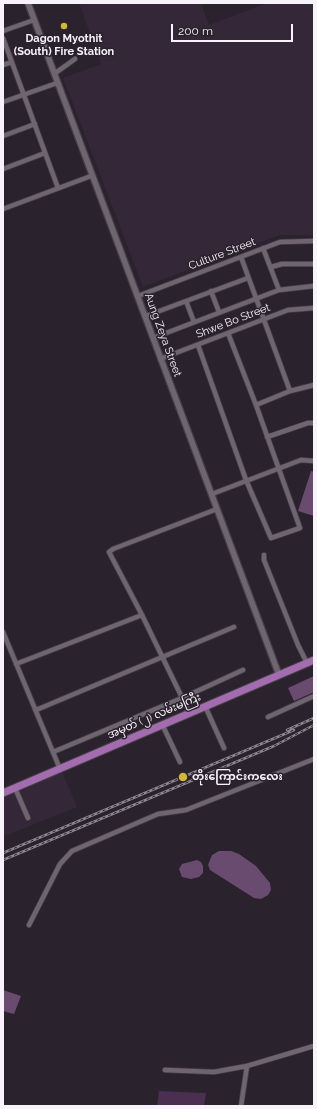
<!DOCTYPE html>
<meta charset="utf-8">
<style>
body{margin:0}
#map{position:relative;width:317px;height:1109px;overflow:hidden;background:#2a222c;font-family:Raleway,sans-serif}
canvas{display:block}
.frame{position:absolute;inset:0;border:4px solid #f8f2fa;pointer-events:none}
.scale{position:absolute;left:171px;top:24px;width:122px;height:18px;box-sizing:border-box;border:2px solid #f8f2fa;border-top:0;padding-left:5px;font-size:12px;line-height:14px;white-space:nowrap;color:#f8f2fa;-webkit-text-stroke:3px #2a222c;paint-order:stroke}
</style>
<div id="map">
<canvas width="317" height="1109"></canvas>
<div class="frame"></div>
<div class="scale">200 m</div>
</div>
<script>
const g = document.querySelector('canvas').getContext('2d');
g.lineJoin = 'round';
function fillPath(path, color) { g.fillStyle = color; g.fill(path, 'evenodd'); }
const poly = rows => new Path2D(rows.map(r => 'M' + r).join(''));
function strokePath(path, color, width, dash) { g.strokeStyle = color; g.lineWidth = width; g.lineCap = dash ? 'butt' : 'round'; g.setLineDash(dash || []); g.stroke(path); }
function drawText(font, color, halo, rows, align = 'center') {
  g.font = font + ' Raleway,"Noto Sans Myanmar",sans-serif'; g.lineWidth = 3; g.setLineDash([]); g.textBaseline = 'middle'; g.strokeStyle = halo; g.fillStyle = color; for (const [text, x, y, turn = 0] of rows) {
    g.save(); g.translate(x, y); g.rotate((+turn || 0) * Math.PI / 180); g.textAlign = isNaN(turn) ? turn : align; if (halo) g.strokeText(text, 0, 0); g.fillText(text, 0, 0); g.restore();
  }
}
fillPath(poly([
 [79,3,201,3,209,25,267,3,314,3,314,235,280,235,143,287,63,78,101,64],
 [62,771,77,807,5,836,3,832,3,797]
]), '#342737');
fillPath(poly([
 [159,1091,206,1093,204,1106,157,1106]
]), '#4a2f51');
fillPath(poly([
 [311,471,314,472,314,516,298,511],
 [314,676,314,692,294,701,288,688],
 [219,851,231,851,239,854,256,866,270,883,271,890,268,895,261,899,254,898,210,870,208,865,212,855],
 [197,860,201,862,203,866,203,873,199,877,191,879,182,877,179,869,182,864],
 [3,990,21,996,14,1014,3,1011]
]), '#684b6f');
const minor = poly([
 [3,31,34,20],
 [3,38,58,188],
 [3,65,12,62],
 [54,74,75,59],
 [3,102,57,83],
 [3,136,35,124],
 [3,169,45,153],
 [3,209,91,176],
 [263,248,279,290],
 [241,257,290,391],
 [271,267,282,264,314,264],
 [211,291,219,312],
 [138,296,280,242,314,241],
 [186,301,194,322],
 [146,316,248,278],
 [153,338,279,290,314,286],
 [198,345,246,480,271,538,300,528,256,405,228,333],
 [160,359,288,310,314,308],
 [256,405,290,391,314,385],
 [267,437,308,423,314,423],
 [212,494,301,460,314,461],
 [264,555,264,560,298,645,307,663],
 [3,632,60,769],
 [16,664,142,615],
 [205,706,224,748],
 [36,710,234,627],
 [189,712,142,615,109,552,113,549,217,509],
 [268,717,314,696],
 [162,724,180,762],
 [53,752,182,698,243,670],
 [15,788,28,818],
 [29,925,60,864,72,851,158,814,186,810,314,759],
 [165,1070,214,1072,247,1066],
 [241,1106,247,1066,314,1046]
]);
const tertiary = poly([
 [28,3,279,675]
]);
const primary = poly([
 [3,793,314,660]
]);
strokePath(minor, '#453e47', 6);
strokePath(tertiary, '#453e47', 8);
strokePath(primary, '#453e47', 9);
strokePath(minor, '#6e6571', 4.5);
strokePath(tertiary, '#6e6571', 5.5);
strokePath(primary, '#a26caf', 7);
const rail = poly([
 [287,730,314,718],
 [3,853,294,730],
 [3,860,274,746,314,725]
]);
strokePath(rail, '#8e8790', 2.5);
strokePath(rail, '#2a222c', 1, [3]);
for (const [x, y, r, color] of [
 [64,26,4,"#d0b736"],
 [183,777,5,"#d0b736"]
]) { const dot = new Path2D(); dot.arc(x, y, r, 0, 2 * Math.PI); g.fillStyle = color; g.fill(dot); strokePath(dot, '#2a222c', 1.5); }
drawText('bold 11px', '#f8f2fa', '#2a222c', [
 ["Dagon Myothit",64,39],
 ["(South) Fire Station",64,52],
 ["တိုးကြောင်းကလေး",192,777,"left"]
]);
drawText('11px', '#f8f2fa', '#2a222c', [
 ["Culture Street",222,254,-21],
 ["Shwe Bo Street",233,321,-21],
 ["Aung Zeya Street",163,335,70],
 ["အမှတ် (၂) လမ်းမကြီး",154,716,-23]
]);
</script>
